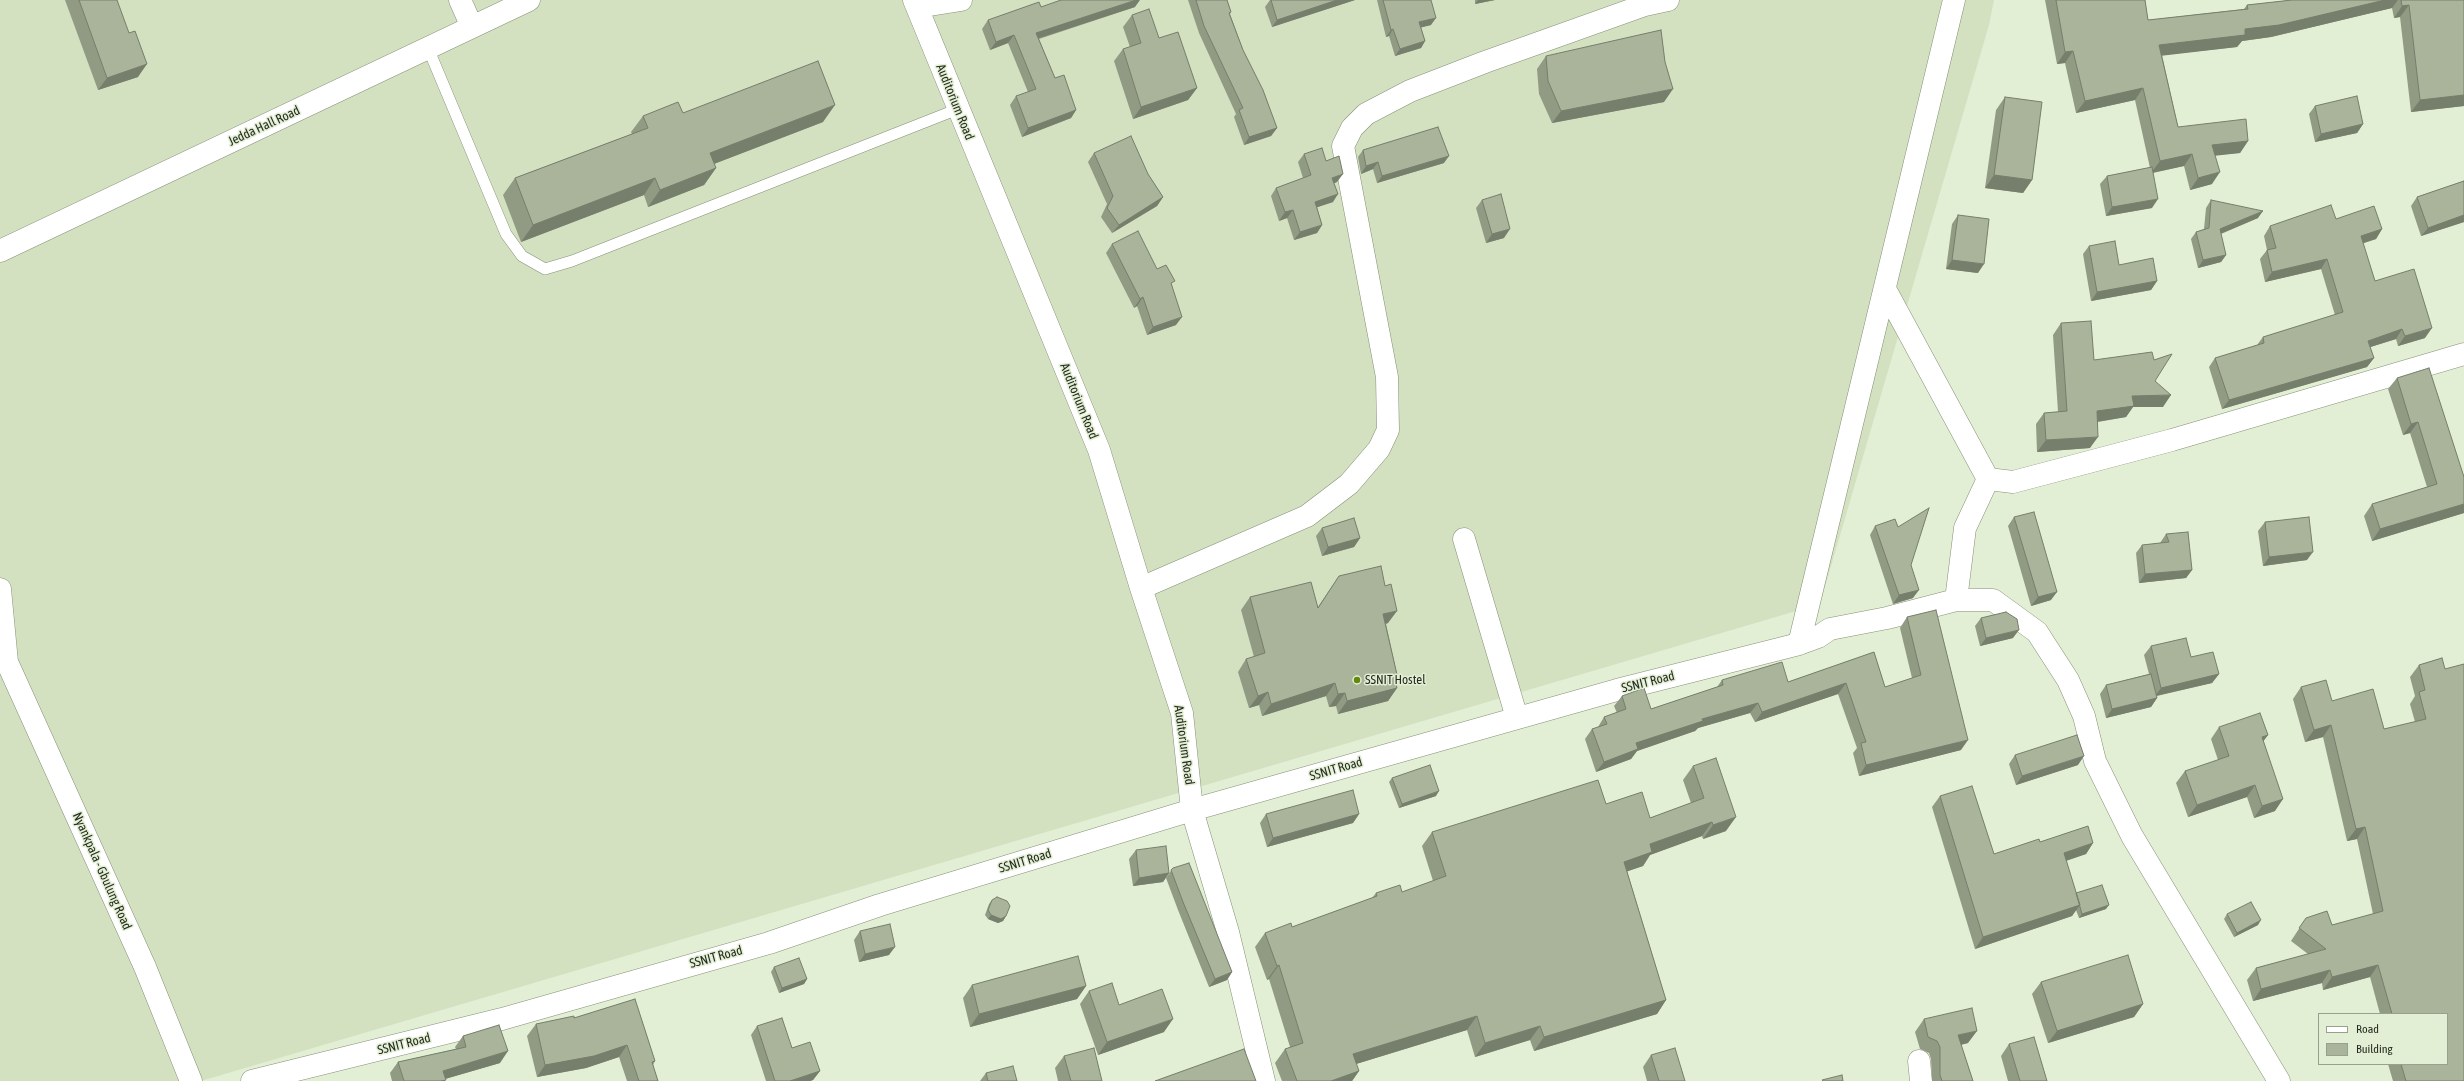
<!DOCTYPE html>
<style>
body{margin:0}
#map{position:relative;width:2464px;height:1081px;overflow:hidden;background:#e3efd4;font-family:"Asap Condensed",sans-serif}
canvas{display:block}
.legend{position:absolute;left:2318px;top:1013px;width:130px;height:52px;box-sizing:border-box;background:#e3efd4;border:1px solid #98a18d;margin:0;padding:5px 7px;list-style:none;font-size:12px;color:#272c22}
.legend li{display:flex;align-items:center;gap:8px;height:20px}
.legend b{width:20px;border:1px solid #98a18d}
</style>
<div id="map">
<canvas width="2464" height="1081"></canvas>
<ul class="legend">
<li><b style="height:5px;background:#fff"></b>Road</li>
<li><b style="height:11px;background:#a9b49a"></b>Building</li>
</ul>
</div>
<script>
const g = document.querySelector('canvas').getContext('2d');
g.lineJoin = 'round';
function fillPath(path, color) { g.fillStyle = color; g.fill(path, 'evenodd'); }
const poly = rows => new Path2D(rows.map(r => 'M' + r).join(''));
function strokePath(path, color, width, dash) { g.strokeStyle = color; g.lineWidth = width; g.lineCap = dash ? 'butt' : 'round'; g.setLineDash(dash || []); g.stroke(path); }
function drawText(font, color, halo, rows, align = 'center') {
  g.font = font + ' "Asap Condensed",sans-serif'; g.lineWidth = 3; g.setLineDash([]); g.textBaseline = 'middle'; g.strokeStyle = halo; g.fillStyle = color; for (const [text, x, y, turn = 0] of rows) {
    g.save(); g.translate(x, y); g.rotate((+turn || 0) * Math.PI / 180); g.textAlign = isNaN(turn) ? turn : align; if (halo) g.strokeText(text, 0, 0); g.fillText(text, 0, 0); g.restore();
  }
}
fillPath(poly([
 [0,0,1994,0,1989,25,1820,604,201,1081,0,1081]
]), '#d3e1c1');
const service = poly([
 [428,48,506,234,522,256,545,269,572,261,958,109]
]);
const minor = poly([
 [460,0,472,27],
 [914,0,1099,450,1141,588,1182,713,1192,810,1228,932,1264,1081],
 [917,7,961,0],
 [0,251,529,0],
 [1885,289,1988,479],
 [1988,479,2013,482,2172,440,2464,354],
 [1464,539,1517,718],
 [1141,588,1307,516,1349,484,1379,449,1388,430,1387,377,1343,146,1352,128,1366,114,1410,91,1485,62,1645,5,1668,0],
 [0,589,7,662],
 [1956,600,1965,528,1988,479],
 [1799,644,1954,0],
 [0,654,7,662,145,967,191,1081],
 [1919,1061,1921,1081],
 [252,1081,502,1019,769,943,880,905,1192,810,1617,690,1799,644,1818,637,1830,629,1887,618,1956,600,1993,600,2037,632,2068,680,2084,716,2095,761,2132,836,2279,1081]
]);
strokePath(service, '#869178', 12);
strokePath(minor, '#869178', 23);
strokePath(service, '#fff', 11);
strokePath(minor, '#fff', 22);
fillPath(poly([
 [65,0,117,0,138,77,98,90],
 [1188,0,1227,0,1231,12,1230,14,1243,50,1277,128,1271,136,1244,145,1234,117,1236,114,1199,33],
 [1270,0,1355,0,1272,27,1265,7],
 [1377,0,1431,0,1431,25,1421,27,1425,41,1421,48,1395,56,1389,36,1386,37],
 [1475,0,1495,0,1475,4],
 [2045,0,2145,0,2148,20,2244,9,2247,5,2290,0,2464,0,2464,106,2411,112,2400,17,2394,18,2392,8,2271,37,2242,41,2237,47,2162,55,2178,127,2248,141,2240,153,2215,155,2212,184,2190,190,2184,166,2153,173,2152,208,2106,216,2100,184,2107,176,2150,168,2135,100,2076,113,2065,63,2057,64],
 [1041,7,1135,7,1039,39,1055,78,1076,110,1071,118,1022,137,1010,105,1016,96,1028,92,1008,43,990,50,982,29,988,20],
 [1132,15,1159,38,1197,88,1188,100,1133,119,1114,61,1123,49,1130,47,1123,27],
 [1546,56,1664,102,1552,123,1539,94,1537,69],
 [2005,97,2032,180,2023,193,1985,188,1996,110],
 [2315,106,2363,124,2357,133,2315,142,2309,114],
 [683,113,823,122,714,164,716,168,704,185,648,207,644,195,521,242,503,195,515,178,632,134,631,132,643,116],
 [1363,150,1444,163,1377,183,1373,169,1361,174,1358,157],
 [1094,153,1148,174,1163,197,1157,206,1112,233,1101,217,1107,204,1088,162],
 [1304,154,1326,161,1337,182,1334,183,1333,202,1317,207,1322,225,1317,233,1294,240,1287,218,1279,221,1271,196,1276,188,1303,178,1298,162],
 [2464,181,2464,222,2421,236,2411,206,2417,197],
 [1482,200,1504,238,1486,243,1476,208],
 [2211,200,2258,218,2221,234,2226,255,2221,262,2198,268,2191,239,2196,232,2204,229,2206,208],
 [1958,215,1978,273,1946,269,1952,224],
 [2336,219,2382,229,2376,239,2363,243,2375,281,2425,338,2398,346,2396,339,2370,347,2374,358,2367,367,2222,409,2209,367,2215,358,2257,345,2263,337,2335,315,2321,269,2265,282,2260,259,2267,250,2264,236,2270,226],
 [1112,244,1157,269,1172,286,1176,325,1147,335,1137,306,1134,308,1106,253],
 [2089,246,2119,265,2157,281,2151,290,2091,301,2083,254],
 [2061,323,2094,360,2155,381,2163,407,2133,407,2126,417,2098,422,2090,448,2037,452,2036,424,2044,413,2058,412,2053,335],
 [2397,378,2464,477,2464,513,2372,541,2364,516,2372,504,2427,487,2410,433,2403,435,2388,389],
 [2014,517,2051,600,2031,606,2008,526],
 [2265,522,2307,560,2263,566,2258,531],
 [1875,526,1911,565,1913,598,1893,604,1870,535],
 [1322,528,1360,538,1354,547,1322,556,1316,536],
 [2166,534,2192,570,2186,578,2139,583,2136,553,2142,545,2160,543],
 [1339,576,1388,623,1386,624,1398,679,1395,683,1397,688,1388,701,1338,714,1336,706,1329,707,1326,696,1262,716,1259,705,1249,708,1238,672,1246,659,1254,657,1241,610,1250,597,1318,607],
 [1907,617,1961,750,1859,776,1853,753,1857,748,1838,694,1755,722,1750,713,1698,728,1695,731,1637,751,1631,759,1596,772,1585,739,1592,729,1598,727,1604,717,1617,713,1614,706,1622,696,1651,709,1717,687,1722,680,1788,682,1874,652,1885,687,1912,678,1900,628],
 [1981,618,2013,638,1980,646,1975,626],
 [2151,646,2191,657,2219,674,2212,683,2157,696,2157,698,2151,707,2106,718,2100,694,2106,685,2149,674,2144,655],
 [2442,658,2464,1081,2393,1081,2388,1064,2447,1064,2447,1014,2380,1014,2370,977,2323,990,2322,983,2253,1001,2247,980,2256,968,2308,954,2291,941,2306,918,2332,925,2373,914,2357,839,2347,841,2323,737,2305,742,2293,699,2301,687,2332,701,2384,729,2415,722,2410,704,2415,696,2410,677,2419,665],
 [2219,727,2268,735,2263,741,2275,811,2254,818,2247,797,2188,817,2176,783,2185,771,2218,760,2211,739],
 [2015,755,2078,765,2016,785,2009,764],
 [1693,766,1726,831,1703,839,1702,836,1650,855,1643,866,1627,871,1666,1000,1657,1014,1534,1051,1530,1040,1475,1057,1467,1030,1356,1064,1359,1071,1352,1081,1282,1081,1275,1063,1285,1049,1290,1047,1269,979,1267,980,1255,947,1265,933,1292,927,1372,898,1376,893,1402,892,1433,881,1422,846,1432,832,1606,804,1650,818,1691,803,1683,780],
 [1392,778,1436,796,1399,808,1389,782],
 [1940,796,1994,854,2040,842,2093,843,2086,854,2066,861,2076,893,2106,909,2079,918,2076,910,2072,916,1975,949,1932,807],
 [1266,814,1359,814,1353,823,1267,847,1260,823],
 [1136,850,1169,873,1163,882,1133,886,1129,859],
 [1173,868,1232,972,1227,980,1209,987,1178,910,1166,878],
 [992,900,1006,916,1003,921,998,923,988,919,985,915,989,904],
 [2227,914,2258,925,2234,937,2224,919],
 [860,931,889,955,859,962,854,940],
 [774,967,807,979,804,984,779,993,771,972],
 [2041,982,2143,1004,2134,1017,2048,1043,2032,994],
 [972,985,1086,986,1077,999,970,1027,963,998],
 [1089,991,1119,1005,1164,1032,1098,1055,1080,1004],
 [635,999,655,1061,653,1065,658,1081,627,1081,619,1057,586,1068,537,1077,527,1036,536,1024,574,1018],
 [1924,1019,1968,1043,1961,1045,1973,1081,1932,1081,1931,1059,1929,1053,1920,1049,1915,1032],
 [757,1026,792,1048,820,1071,813,1080,810,1081,766,1081,751,1035],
 [463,1036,500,1063,445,1079,445,1081,392,1081,390,1073,398,1062,456,1049,455,1047],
 [2009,1044,2047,1081,2008,1081,2001,1056],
 [1651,1055,1685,1081,1647,1081,1643,1067],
 [1064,1056,1102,1081,1058,1081,1055,1068],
 [986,1073,1017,1081,980,1081]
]), '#919b84');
fillPath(poly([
 [1136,0,1140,0,1135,7,1030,41,1036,33],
 [1337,0,1355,0,1272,27,1277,20],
 [1478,0,1495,0,1475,4],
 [2385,0,2398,0,2392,8,2271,37,2242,41,2237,47,2151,57,2159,45,2245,29],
 [2409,5,2400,17,2394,18,2402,6],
 [1436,18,1431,25,1415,29,1419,22],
 [1393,29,1389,36,1386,37,1391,30],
 [1014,35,1008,43,990,50,996,42],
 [1425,41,1421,48,1395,56,1400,49],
 [2073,51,2065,63,2057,64,2065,52],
 [147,64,138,77,98,90,107,78],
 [1197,88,1188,100,1133,119,1141,107],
 [2143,88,2135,100,2076,113,2085,101],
 [1673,89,1664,102,1552,123,1561,111],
 [2464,95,2464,106,2411,112,2420,100],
 [835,105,823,122,698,170,710,153],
 [1076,110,1071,118,1022,137,1028,128],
 [2363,124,2357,133,2315,142,2321,134],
 [1277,128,1271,136,1244,145,1249,137],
 [2248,141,2240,153,2204,157,2212,145],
 [2192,154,2184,166,2151,173,2160,161],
 [1449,156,1444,163,1377,183,1382,176],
 [1378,162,1373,169,1361,174,1366,166],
 [716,168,704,185,648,207,660,190],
 [2220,172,2212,184,2190,190,2198,178],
 [1343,174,1337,182,1327,186,1332,178],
 [1994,175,2032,180,2023,193,1985,188],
 [655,178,644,195,521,242,533,225],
 [1338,194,1333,202,1309,210,1315,202],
 [1163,197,1157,206,1112,233,1119,225],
 [2158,199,2152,208,2106,216,2112,207],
 [1293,210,1287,218,1279,221,1285,212],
 [2263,211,2258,218,2215,236,2220,229],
 [2464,215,2464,222,2421,236,2428,228],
 [1322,225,1317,233,1294,240,1300,232],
 [1510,229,1504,238,1486,243,1492,234],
 [2382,229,2376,239,2355,246,2361,236],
 [2226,255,2221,262,2198,268,2203,260],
 [2327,259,2321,269,2265,282,2272,272],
 [1952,260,1984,264,1978,273,1946,269],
 [2157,281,2151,290,2091,301,2097,292],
 [1143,297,1137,306,1134,308,1140,299],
 [1182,317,1176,325,1147,335,1153,327],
 [2432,328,2425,338,2398,346,2405,336],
 [2402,329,2396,339,2361,350,2368,341],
 [2374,358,2367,367,2222,409,2229,400],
 [2171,395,2163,407,2133,407,2126,417,2089,423,2097,411,2132,396],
 [2418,422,2410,433,2403,435,2411,424],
 [2098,437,2090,448,2037,452,2046,440],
 [2464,504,2464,513,2372,541,2380,529],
 [1360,538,1354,547,1322,556,1328,547],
 [2313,552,2307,560,2263,566,2269,557],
 [2192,570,2186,578,2139,583,2145,574],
 [1919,590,1913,598,1893,604,1899,595],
 [2057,592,2051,600,2031,606,2038,597],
 [1397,611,1388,623,1374,627,1383,614],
 [2019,630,2013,638,1980,646,1986,638],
 [2219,674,2212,683,2155,696,2161,688],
 [1398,679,1391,690,1397,688,1388,701,1338,714,1347,701,1395,680],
 [1335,683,1326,696,1262,716,1271,704],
 [1846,683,1838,694,1755,722,1762,712],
 [1268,692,1259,705,1249,708,1258,696],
 [1345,693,1336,706,1329,707,1338,694],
 [2157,698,2151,707,2106,718,2112,709],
 [1758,703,1750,713,1698,728,1695,731,1637,751,1631,759,1596,772,1604,762,1636,743,1702,719],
 [2331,725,2323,737,2305,742,2314,730],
 [2268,735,2259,747,2262,737],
 [1968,740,1961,750,1859,776,1866,765],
 [2084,756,2078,765,2016,785,2022,776],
 [2255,785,2247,797,2188,817,2197,805],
 [1439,791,1436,796,1399,808,1402,804],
 [2283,799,2275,811,2254,818,2262,806],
 [1359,814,1353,823,1267,847,1273,838],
 [1736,817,1726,831,1703,839,1713,825],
 [1712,822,1702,836,1650,855,1643,866,1614,876,1624,862,1650,844],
 [2365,827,2357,839,2347,841,2356,829],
 [2093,843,2086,854,2056,864,2064,853],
 [1169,873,1163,882,1133,886,1139,878],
 [2080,905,2072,916,1975,949,1983,937],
 [2109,905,2106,909,2079,918,2082,914],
 [991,915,1006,916,1003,921,998,923,988,919],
 [2261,920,2258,925,2234,937,2237,933],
 [895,947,889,955,859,962,865,954],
 [1279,965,1269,979,1267,980,1277,966],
 [2378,965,2370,977,2323,990,2332,977],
 [2330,970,2322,983,2253,1001,2261,989],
 [1232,972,1227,980,1209,987,1215,979],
 [807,979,804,984,779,993,782,988],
 [1086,986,1077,999,970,1027,979,1014],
 [1666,1000,1657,1014,1534,1051,1544,1037],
 [2143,1004,2134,1017,2048,1043,2057,1031],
 [1477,1016,1467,1030,1343,1068,1353,1054],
 [1173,1019,1164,1032,1098,1055,1107,1042],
 [1540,1026,1530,1040,1475,1057,1485,1043],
 [1977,1031,1968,1043,1950,1047,1958,1035],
 [627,1045,619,1057,586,1068,537,1077,545,1065],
 [508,1051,500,1063,438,1081,443,1071],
 [820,1071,813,1080,810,1081,790,1081],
 [1359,1071,1352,1081,1331,1081]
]), '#767e6c');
const building = poly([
 [79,0,117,0,129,33,135,31,147,64,107,78,79,0],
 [1061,0,1136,0,1036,33,1055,78,1064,75,1076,110,1028,128,1016,96,1036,89,1014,35,996,42,988,20,1039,2,1041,7,1061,0],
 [1196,0,1227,0,1231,12,1229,13,1243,50,1263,90,1277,128,1249,137,1239,110,1243,108,1204,26,1196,0],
 [1271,0,1337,0,1277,20,1271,0],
 [1383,0,1431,0,1436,18,1419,22,1425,41,1400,49,1393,29,1391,30,1383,0],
 [2056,0,2145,0,2148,20,2248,9,2247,5,2292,0,2385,0,2279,25,2245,29,2245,35,2159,45,2178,127,2246,119,2248,141,2212,145,2220,172,2198,178,2192,154,2160,161,2143,88,2085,101,2073,51,2065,52,2056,0],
 [2401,0,2464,0,2464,95,2420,100,2409,5,2402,6,2401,0],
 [1149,9,1159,38,1178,32,1197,88,1141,107,1123,49,1141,43,1132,15,1149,9],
 [1661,30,1665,62,1673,89,1561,111,1548,81,1546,56,1661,30],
 [818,61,835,105,710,153,716,168,660,190,655,178,533,225,515,178,648,128,643,116,678,102,683,113,818,61],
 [2357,96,2363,124,2321,134,2315,106,2357,96],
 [2005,97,2042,102,2032,180,1994,175,2005,97],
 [1438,127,1449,156,1382,176,1378,162,1366,166,1363,150,1438,127],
 [1131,136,1148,174,1163,197,1119,225,1107,208,1113,196,1094,153,1131,136],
 [1322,148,1326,161,1339,156,1343,174,1332,178,1338,194,1315,202,1322,225,1300,232,1293,210,1285,212,1276,188,1311,175,1304,154,1322,148],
 [2152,167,2158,199,2112,207,2107,176,2152,167],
 [2464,181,2464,215,2428,228,2417,197,2464,181],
 [1501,194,1510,229,1492,234,1482,200,1501,194],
 [2211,200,2263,211,2220,229,2226,255,2203,260,2196,232,2209,228,2211,200],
 [2331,205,2336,219,2374,206,2382,229,2361,236,2375,281,2414,269,2432,328,2405,336,2402,329,2368,341,2374,358,2229,400,2215,358,2264,343,2263,337,2343,312,2327,259,2272,272,2267,250,2276,248,2270,226,2331,205],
 [1958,215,1989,219,1984,264,1952,260,1958,215],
 [1138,231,1157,269,1166,265,1175,281,1171,283,1182,317,1153,327,1143,297,1140,299,1112,244,1138,231],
 [2115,241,2119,265,2153,258,2157,281,2097,292,2089,246,2115,241],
 [2091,321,2094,360,2152,352,2154,360,2172,354,2155,381,2171,395,2132,396,2134,406,2097,411,2098,437,2046,440,2044,413,2067,411,2061,323,2091,321],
 [2429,368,2464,477,2464,504,2380,529,2372,504,2437,484,2418,422,2411,424,2397,378,2429,368],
 [1929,508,1911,565,1919,590,1899,595,1875,526,1895,519,1898,527,1929,508],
 [2034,512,2057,592,2038,597,2014,517,2034,512],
 [2309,517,2313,552,2269,557,2265,522,2309,517],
 [1354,518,1360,538,1328,547,1322,528,1354,518],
 [2188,532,2192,570,2145,574,2142,545,2169,542,2166,534,2188,532],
 [1381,566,1385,586,1391,584,1397,611,1383,614,1398,679,1395,680,1397,688,1347,701,1345,693,1338,694,1335,683,1271,704,1268,692,1258,696,1246,659,1265,653,1250,597,1311,582,1318,608,1339,576,1381,566],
 [1936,610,1968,740,1866,765,1861,743,1866,742,1846,683,1762,712,1758,703,1702,719,1703,721,1636,743,1638,749,1604,762,1592,729,1607,724,1604,717,1626,709,1622,696,1644,688,1651,709,1723,685,1722,680,1782,662,1788,682,1874,652,1885,687,1921,675,1907,617,1936,610],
 [2006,612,2017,619,2019,630,1986,638,1981,618,2006,612],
 [2186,638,2191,657,2213,652,2219,674,2161,688,2151,646,2186,638],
 [2442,658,2445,669,2464,664,2464,1081,2406,1081,2401,1064,2447,1064,2447,1014,2392,1014,2378,965,2332,977,2330,970,2261,989,2256,968,2326,949,2299,928,2306,918,2327,911,2332,925,2383,911,2365,827,2356,829,2331,725,2314,730,2301,687,2326,680,2332,701,2373,689,2384,729,2426,719,2419,692,2425,690,2419,665,2442,658],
 [2151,674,2157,698,2112,709,2106,685,2151,674],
 [2260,713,2268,735,2262,737,2283,799,2262,806,2255,785,2197,805,2185,771,2229,756,2219,727,2260,713],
 [2077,735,2084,756,2022,776,2015,755,2077,735],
 [1716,758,1736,817,1713,825,1712,822,1650,844,1652,852,1624,862,1666,1000,1544,1037,1540,1026,1485,1043,1477,1016,1353,1054,1359,1071,1331,1081,1297,1081,1285,1049,1303,1043,1279,965,1277,966,1265,933,1291,923,1292,927,1377,896,1376,893,1400,885,1402,892,1446,876,1432,832,1598,780,1606,804,1642,792,1650,818,1704,798,1693,766,1716,758],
 [1430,765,1439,791,1402,804,1392,778,1430,765],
 [1972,786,1994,854,2039,839,2040,842,2088,826,2093,843,2064,853,2080,905,1983,937,1940,796,1972,786],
 [1353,790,1359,814,1273,838,1266,814,1353,790],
 [1166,846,1169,873,1139,878,1136,850,1166,846],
 [1189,863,1232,972,1215,979,1183,902,1171,870,1173,868,1189,863],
 [2102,885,2109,905,2082,914,2076,893,2102,885],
 [997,897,1007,901,1010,906,1006,916,1001,919,991,915,988,910,992,900,997,897],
 [2251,902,2261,920,2237,933,2227,914,2251,902],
 [890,924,895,947,865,954,860,931,890,924],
 [2128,955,2143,1004,2057,1031,2041,982,2128,955],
 [1078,956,1086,986,979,1014,972,985,1078,956],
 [799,958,807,979,782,988,774,967,799,958],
 [1112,983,1119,1005,1162,989,1173,1019,1107,1042,1089,991,1112,983],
 [635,999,655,1061,652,1062,658,1081,639,1081,627,1045,594,1056,545,1065,536,1024,574,1016,574,1018,635,999],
 [1972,1008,1977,1031,1958,1035,1973,1081,1942,1081,1940,1075,1940,1047,1937,1041,1928,1037,1924,1019,1972,1008],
 [782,1018,792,1048,810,1042,820,1071,790,1081,775,1081,757,1026,782,1018],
 [499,1025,508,1051,443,1071,446,1080,441,1081,404,1081,398,1062,466,1047,463,1036,499,1025],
 [2034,1037,2047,1081,2020,1081,2009,1044,2034,1037],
 [1094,1048,1102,1081,1071,1081,1064,1056,1094,1048],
 [1675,1048,1685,1081,1659,1081,1651,1055,1675,1048],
 [1244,1049,1256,1081,1155,1081,1244,1049],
 [1013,1066,1017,1081,988,1081,986,1073,1013,1066],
 [1842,1075,1843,1081,1823,1081,1822,1080,1842,1075]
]);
fillPath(building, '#a9b49a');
strokePath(building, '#767e6c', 1);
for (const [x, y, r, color] of [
 [1357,680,4,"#63880e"]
]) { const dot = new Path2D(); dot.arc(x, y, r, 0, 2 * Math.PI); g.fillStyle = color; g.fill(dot); strokePath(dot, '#e3efd4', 1.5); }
drawText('13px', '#272c22', '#e3efd4', [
 ["Auditorium Road",955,102,68],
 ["Jedda Hall Road",264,126,-25],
 ["Auditorium Road",1079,401,68],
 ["SSNIT Road",1648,682,-14],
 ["Auditorium Road",1184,745,82],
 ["SSNIT Road",1336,769,-16],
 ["SSNIT Road",1025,861,-17],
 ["Nyankpala - Gbulung Road",102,871,66],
 ["SSNIT Road",716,957,-15],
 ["SSNIT Road",404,1044,-14]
]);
drawText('13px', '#272c22', '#e3efd4', [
 ["SSNIT Hostel",1365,680]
], 'left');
</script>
